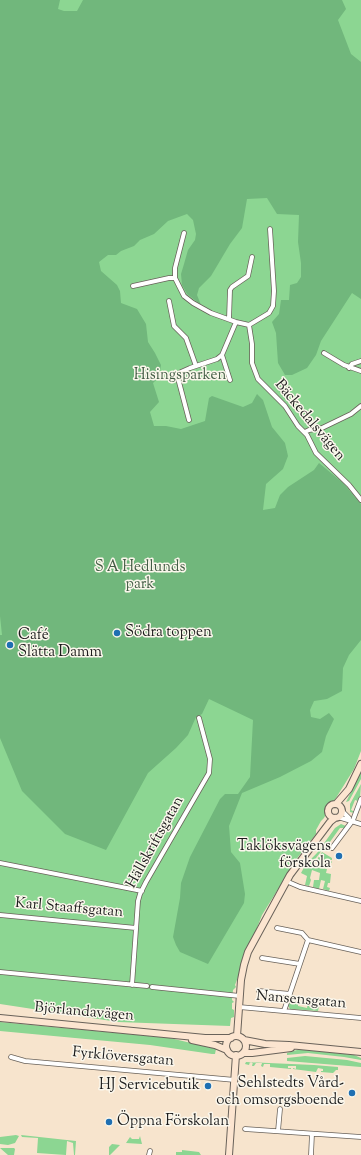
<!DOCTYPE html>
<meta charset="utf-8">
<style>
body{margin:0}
canvas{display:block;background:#f7e4cd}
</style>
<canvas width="361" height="1155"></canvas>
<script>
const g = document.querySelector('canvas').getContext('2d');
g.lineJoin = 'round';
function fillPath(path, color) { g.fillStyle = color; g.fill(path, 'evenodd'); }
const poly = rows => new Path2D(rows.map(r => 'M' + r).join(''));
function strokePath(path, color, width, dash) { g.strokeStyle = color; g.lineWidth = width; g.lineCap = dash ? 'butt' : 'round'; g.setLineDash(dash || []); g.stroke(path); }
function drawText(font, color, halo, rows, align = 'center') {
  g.font = font + ' "Sorts Mill Goudy",serif'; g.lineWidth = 3; g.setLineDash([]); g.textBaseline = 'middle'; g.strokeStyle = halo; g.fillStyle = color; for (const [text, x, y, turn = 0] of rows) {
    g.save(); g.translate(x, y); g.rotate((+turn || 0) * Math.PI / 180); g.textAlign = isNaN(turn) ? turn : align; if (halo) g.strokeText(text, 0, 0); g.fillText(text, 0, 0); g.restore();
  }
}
fillPath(poly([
 [0,0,361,0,361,751,354,769,326,814,324,818,321,821,316,830,316,834,298,857,262,915,240,972,238,986,238,977,235,985,236,987,233,990,232,1000,234,1002,232,1003,232,1009,234,1010,234,1017,231,1018,230,1026,118,1022,0,1004],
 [361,772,361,779,349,801,346,802],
 [361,784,360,798,358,801,355,800,351,810,355,812,354,813,350,812,350,804],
 [341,824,346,826,345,828,340,828,327,846,327,848,326,850,323,849,316,858,314,867,327,869,326,873,331,874,330,883,328,883,327,887,330,888,329,891,323,889,325,881,321,880,319,889,313,887,314,880,319,880,320,873,312,870,310,878,311,880,309,886,305,885,307,876,301,873,306,864,317,853,335,828],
 [322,852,332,858,332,860,330,860,329,863,331,861,332,862,328,867,320,865,317,862,318,858],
 [309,997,311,997,309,1007,311,1008,318,1008,319,1001,320,1002,318,1011,290,1009,288,1006,291,998,298,998,298,1006,307,1008],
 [0,1022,170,1038,216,1049,215,1054,212,1054,150,1045,0,1031],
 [297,1050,305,1050,354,1055,361,1058,361,1060,344,1057,308,1053,287,1055,287,1053],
 [305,1056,347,1060,361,1063,361,1067,287,1061,287,1058],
 [246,1062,314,1065,338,1067,338,1070,336,1070,333,1073,321,1072,321,1071,323,1071,323,1069,318,1068,316,1072,293,1069,293,1068,296,1069,296,1066,288,1066,288,1068,291,1068,291,1069,270,1067,270,1064,264,1064,263,1067,261,1066,262,1063,256,1063,254,1066,252,1066,253,1062,250,1062,249,1065,245,1064],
 [16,1135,19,1136,15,1143,8,1145,0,1144,0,1137],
 [21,1135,76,1141,75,1155,74,1155,73,1143,67,1141,66,1155,37,1153,38,1138,22,1137],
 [140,1136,142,1144,126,1143,130,1137,132,1139,139,1139],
 [112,1144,120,1145,110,1155,109,1155,109,1147],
 [0,1148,14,1148,15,1149,14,1155,8,1155],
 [182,1150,199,1152,201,1155,176,1155,176,1152,182,1152]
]), '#8cd692');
fillPath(poly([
 [0,0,60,0,58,9,64,11,77,11,83,0,342,0,346,9,338,20,351,54,361,62,361,299,352,293,321,341,316,355,307,368,292,375,285,375,278,363,276,333,272,322,279,314,281,300,289,300,290,285,297,283,301,277,301,263,298,242,299,215,277,214,267,198,247,199,242,228,230,244,211,276,199,288,197,295,201,305,187,294,182,285,181,274,184,264,188,250,195,240,196,234,193,220,187,214,168,221,154,234,140,240,134,246,121,251,116,255,108,255,99,262,101,271,117,285,120,291,121,303,137,309,146,324,148,342,155,353,161,365,159,377,153,383,159,402,150,412,154,426,166,426,181,429,205,421,209,398,212,396,243,407,252,403,257,394,263,400,272,427,285,443,288,456,283,469,266,484,263,510,275,508,280,495,288,487,314,470,319,463,343,483,361,504,361,640,349,655,343,668,342,691,327,699,314,701,310,710,311,717,320,719,329,713,334,719,326,736,322,752,311,761,280,777,242,793,229,826,231,852,240,863,245,894,244,903,208,964,180,952,176,945,173,937,180,898,181,883,190,857,220,799,225,794,238,794,250,777,253,720,209,699,202,714,196,717,188,735,176,748,148,773,106,850,65,834,22,791,0,738,0,635,2,635,0,616]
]), '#71b77c');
const street = poly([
 [175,278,175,268,184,233],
 [133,286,169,278,175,278,184,296,193,303,211,313,236,322,249,325,252,344,252,363,258,379,285,406,298,426,307,435,316,453,349,485,361,500],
 [169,301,174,326,186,338,196,366],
 [229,319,230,290,232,287,248,276,252,257],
 [249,325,269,313,273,306,274,291,270,229],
 [324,353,344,365,361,371],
 [222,355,230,380],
 [349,368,352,364,361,361],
 [189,420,179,382,178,375,181,372,190,368,217,359,222,355,236,322],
 [305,432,309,430,322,428,351,414,361,406],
 [342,811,349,818],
 [338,817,361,824],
 [332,848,353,820,361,799],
 [0,863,142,891],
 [286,881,300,887,361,901],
 [0,915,136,928],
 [277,928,302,933,308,940],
 [262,958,300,964],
 [0,972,147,986],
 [132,985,138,901,140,894,146,882,209,773,210,759,199,718],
 [152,987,240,996],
 [259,991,290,994],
 [239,1007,361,1018],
 [284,1011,308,940,361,952],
 [11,1057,25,1061,235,1080],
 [245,1129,361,1137],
 [278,1131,280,1109],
 [149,1155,150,1151],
 [311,1155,312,1134]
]);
const secondary = poly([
 [336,804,349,789,361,764],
 '328 811a7 7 0 1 1 14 0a7 7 0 1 1-14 0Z',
 [0,1018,205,1038,231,1038],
 [237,1036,241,980,244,965,248,952,290,875,330,822,335,818],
 '226 1046a10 10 0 1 1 20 0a10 10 0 1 1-20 0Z',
 [192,1040,215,1045,227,1050],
 [244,1040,265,1044,289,1045,361,1052],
 [243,1053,252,1053,291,1048],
 [229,1155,236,1055]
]);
strokePath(street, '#69625a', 5.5);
strokePath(secondary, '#69625a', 8);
strokePath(street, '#fff', 4);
strokePath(secondary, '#fce5d0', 6);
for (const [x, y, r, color] of [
 [117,633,4,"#1f6fb2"],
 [10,645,4,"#1f6fb2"],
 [339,856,4,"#1f6fb2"],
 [208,1086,4,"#1f6fb2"],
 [352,1093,4,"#1f6fb2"],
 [109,1122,4,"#1f6fb2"]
]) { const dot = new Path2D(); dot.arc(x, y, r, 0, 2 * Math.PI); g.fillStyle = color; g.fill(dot); strokePath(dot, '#fbf7ec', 1.5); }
drawText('15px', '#435d45', '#fbf7ec', [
 ["Hisingsparken",180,376],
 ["S A Hedlunds",140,568],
 ["park",140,585]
]);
drawText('15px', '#1c1c1c', '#fbf7ec', [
 ["Bäckedalsvägen",309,421,50],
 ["Hällskriftsgatan",156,843,-61],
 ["Karl Staaffsgatan",69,909,5],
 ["Nansensgatan",301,1001,5],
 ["Björlandavägen",84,1013,5],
 ["Fyrklöversgatan",123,1058,5]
]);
drawText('15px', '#1c1c1c', '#fbf7ec', [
 ["Södra toppen",125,633],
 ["Café",18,636],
 ["Slätta Damm",18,653],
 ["Taklöksvägens",331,847,"right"],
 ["förskola",331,864,"right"],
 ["Sehlstedts Vård-",344,1084,"right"],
 ["och omsorgsboende",344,1101,"right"],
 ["HJ Servicebutik",200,1086,"right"],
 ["Öppna Förskolan",117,1122]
], 'left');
</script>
